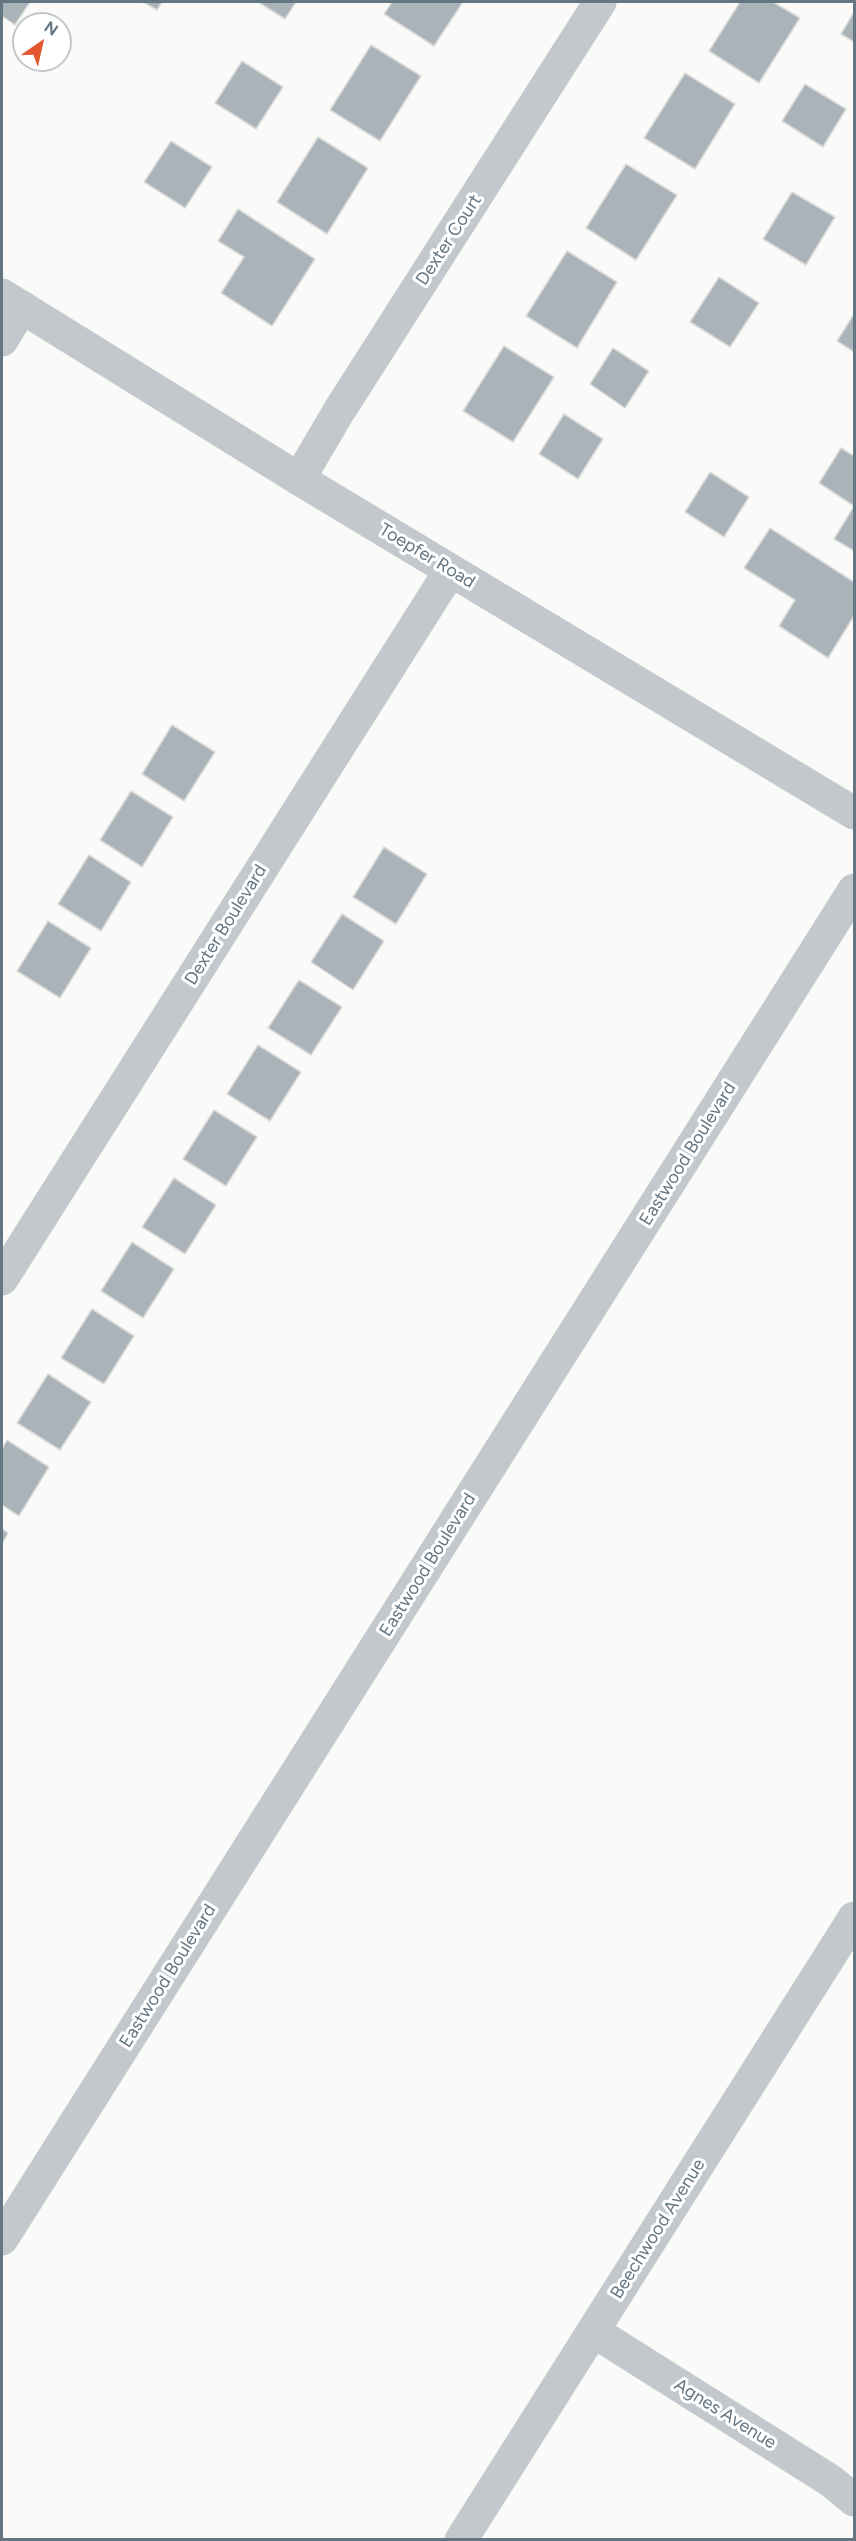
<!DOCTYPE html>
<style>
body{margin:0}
#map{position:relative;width:856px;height:2541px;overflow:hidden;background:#fafaf8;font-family:Figtree,sans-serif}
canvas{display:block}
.frame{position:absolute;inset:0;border:3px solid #657683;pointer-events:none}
.north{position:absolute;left:12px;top:12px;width:60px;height:60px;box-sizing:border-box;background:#fff;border:2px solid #c1c8cd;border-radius:50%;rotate:34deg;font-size:16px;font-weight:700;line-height:24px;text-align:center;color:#657683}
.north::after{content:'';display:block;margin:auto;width:21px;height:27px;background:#e4572e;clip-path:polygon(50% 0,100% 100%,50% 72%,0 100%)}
</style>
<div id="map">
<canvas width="856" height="2541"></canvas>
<div class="frame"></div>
<div class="north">N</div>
</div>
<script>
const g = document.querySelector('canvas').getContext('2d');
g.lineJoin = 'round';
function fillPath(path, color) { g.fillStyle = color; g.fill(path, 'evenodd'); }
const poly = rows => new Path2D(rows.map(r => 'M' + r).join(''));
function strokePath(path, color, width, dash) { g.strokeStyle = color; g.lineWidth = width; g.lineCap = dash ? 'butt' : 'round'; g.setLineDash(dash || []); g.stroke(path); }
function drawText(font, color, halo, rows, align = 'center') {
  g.font = font + ' Figtree,sans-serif'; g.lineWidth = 6; g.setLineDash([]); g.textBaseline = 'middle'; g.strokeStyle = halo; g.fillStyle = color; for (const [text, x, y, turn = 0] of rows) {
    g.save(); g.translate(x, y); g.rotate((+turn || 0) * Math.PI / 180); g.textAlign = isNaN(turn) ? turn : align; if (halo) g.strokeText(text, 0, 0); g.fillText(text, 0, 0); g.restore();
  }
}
const building = poly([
 [2,2,30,2,15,25,2,16,2,2],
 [143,2,162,2,157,10,143,2],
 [258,2,296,2,285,19,258,2],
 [392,2,463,2,434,46,384,14,392,2],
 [740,2,773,2,800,18,759,83,709,51,740,2],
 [854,12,854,42,841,34,854,12],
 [371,45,421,76,380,141,330,110,371,45],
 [242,61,283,87,256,129,215,103,242,61],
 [685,73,735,104,695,169,644,138,685,73],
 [805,84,846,109,823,147,782,121,805,84],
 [318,137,368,168,327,234,277,202,318,137],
 [171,141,212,167,185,208,144,182,171,141],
 [626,164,677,195,636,260,586,228,626,164],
 [792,192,835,217,806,265,763,239,792,192],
 [238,209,315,259,272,326,221,293,244,257,218,241,238,209],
 [567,251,617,282,577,348,526,316,567,251],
 [719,277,759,303,730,347,690,322,719,277],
 [854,314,854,352,837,341,854,314],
 [504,346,554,377,513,442,463,411,504,346],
 [613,348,649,371,625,408,590,384,613,348],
 [564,414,603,439,578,479,539,454,564,414],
 [841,448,854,456,854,551,834,539,854,506,819,483,841,448],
 [710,472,749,497,724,537,685,512,710,472],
 [770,528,854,582,854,616,828,658,779,626,795,600,744,568,770,528],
 [172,725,215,752,184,801,142,774,172,725],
 [131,791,173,817,142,867,100,840,131,791],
 [384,847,427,874,396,924,353,897,384,847],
 [89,855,131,882,101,931,58,904,89,855],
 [342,914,384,941,353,990,311,962,342,914],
 [48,921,91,948,60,998,17,971,48,921],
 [299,980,342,1007,311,1055,268,1028,299,980],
 [258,1045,301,1072,270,1121,227,1094,258,1045],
 [214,1110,257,1137,226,1186,183,1159,214,1110],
 [174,1178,216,1205,185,1254,142,1227,174,1178],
 [132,1242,174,1269,143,1318,101,1291,132,1242],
 [92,1309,134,1336,104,1384,61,1358,92,1309],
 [48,1374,91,1402,60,1450,17,1423,48,1374],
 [7,1440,49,1467,19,1516,2,1505,2,1449,7,1440],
 [2,1529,8,1533,2,1544,2,1529]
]);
fillPath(building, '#aab3b9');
strokePath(building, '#dcdcda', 1.5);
strokePath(poly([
 [2,340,22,307],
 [299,479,339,411,600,2],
 [2,1279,450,571],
 [2,2239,854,890],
 [593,2331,831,2481,854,2500],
 [461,2540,854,1918]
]), '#c3c8cc', 33);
strokePath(poly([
 [2,295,299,479,854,813]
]), '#c3c8cc', 33);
drawText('18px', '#657683', '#fff', [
 ["Dexter Court",449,240,-57],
 ["Toepfer Road",427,556,31],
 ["Dexter Boulevard",226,925,-58],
 ["Eastwood Boulevard",688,1154,-58],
 ["Eastwood Boulevard",428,1565,-58],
 ["Eastwood Boulevard",168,1976,-58],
 ["Beechwood Avenue",658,2229,-58],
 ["Agnes Avenue",725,2414,32]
]);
</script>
